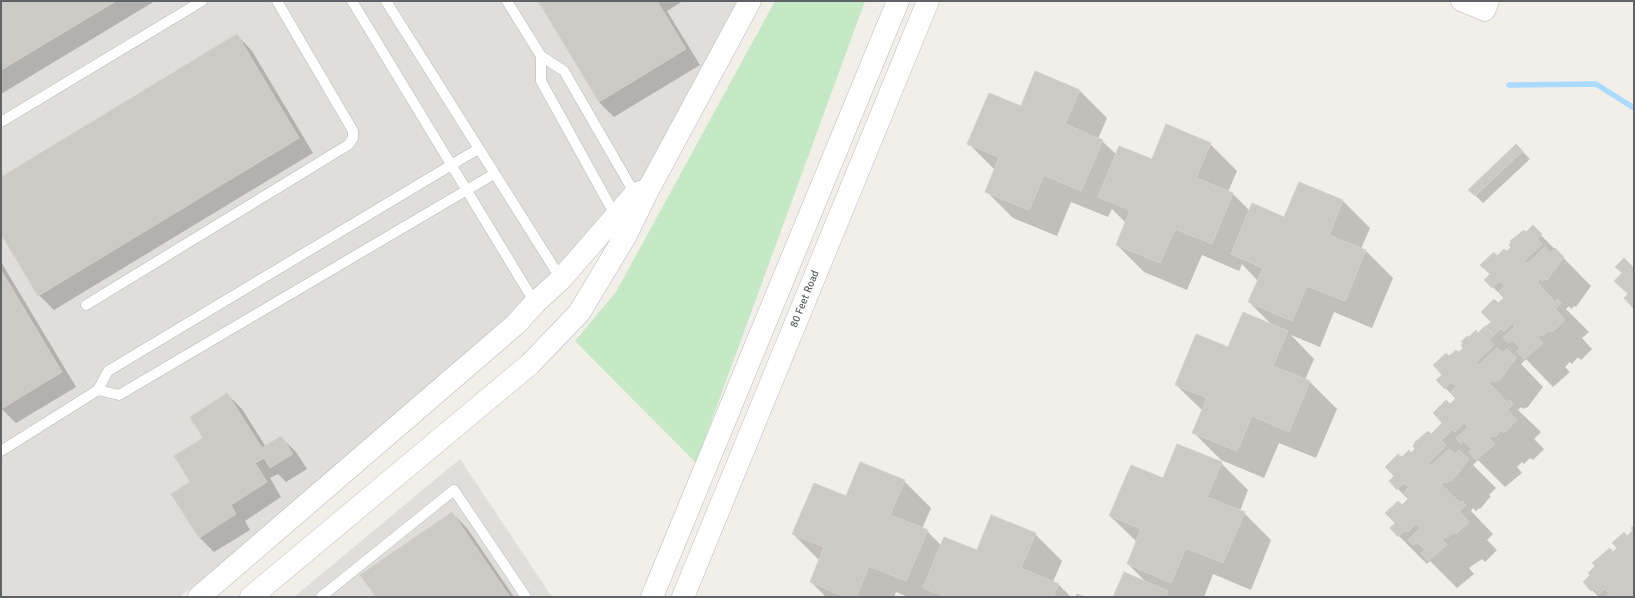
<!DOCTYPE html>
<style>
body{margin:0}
#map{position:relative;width:1635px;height:598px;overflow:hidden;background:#f1efe8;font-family:Signika,sans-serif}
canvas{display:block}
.frame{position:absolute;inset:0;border:2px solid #5f6368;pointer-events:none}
</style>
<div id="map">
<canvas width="1635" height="598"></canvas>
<div class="frame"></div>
</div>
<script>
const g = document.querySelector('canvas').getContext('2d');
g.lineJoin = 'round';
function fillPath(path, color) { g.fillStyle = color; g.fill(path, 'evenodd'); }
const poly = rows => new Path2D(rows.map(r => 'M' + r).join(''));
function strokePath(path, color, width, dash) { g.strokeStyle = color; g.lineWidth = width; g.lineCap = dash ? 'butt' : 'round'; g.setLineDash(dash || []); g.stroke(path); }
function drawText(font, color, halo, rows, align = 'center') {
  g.font = font + ' Signika,sans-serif'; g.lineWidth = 3; g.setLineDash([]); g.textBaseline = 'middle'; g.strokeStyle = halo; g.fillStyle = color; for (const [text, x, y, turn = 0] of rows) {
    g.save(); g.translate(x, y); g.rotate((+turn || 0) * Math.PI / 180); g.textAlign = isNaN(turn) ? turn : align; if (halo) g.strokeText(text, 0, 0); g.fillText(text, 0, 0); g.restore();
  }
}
fillPath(poly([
 [1,1,743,1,643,180,489,345,180,597,1,597],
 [460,459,552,597,294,597]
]), '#e0deda');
fillPath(poly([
 [775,1,865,1,696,463,575,341,616,292]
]), '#c5e8c5');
fillPath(poly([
 [1,1,155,1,1,94],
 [539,1,683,1,667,11,700,65,614,117,599,102],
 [237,35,252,51,313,153,54,310,39,295,1,233,1,178],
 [1079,90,1107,118,1098,139,1102,141,1117,155,1152,160,1210,144,1237,171,1228,192,1233,194,1250,211,1285,218,1299,183,1343,201,1370,228,1361,249,1366,251,1393,278,1372,328,1334,312,1320,347,1291,335,1314,359,1305,380,1310,382,1337,409,1316,458,1279,443,1264,478,1221,460,1194,433,1203,411,1176,385,1229,348,1273,326,1249,302,1258,281,1242,264,1239,271,1202,255,1187,290,1144,272,1117,245,1126,223,1112,209,1108,217,1071,202,1057,236,1013,218,986,191,995,170,968,143,1021,107],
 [1516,145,1530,159,1483,203,1470,190],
 [1533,227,1591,286,1576,307,1574,306,1571,309,1569,306,1566,309,1589,332,1582,338,1592,349,1581,360,1578,357,1572,364,1570,362,1565,367,1570,372,1553,387,1526,359,1521,364,1543,387,1527,408,1526,407,1523,409,1521,407,1518,410,1541,432,1534,439,1544,449,1533,460,1530,458,1524,464,1522,462,1517,467,1522,473,1505,487,1478,460,1473,465,1496,488,1489,495,1491,496,1480,509,1479,508,1476,511,1473,508,1471,511,1493,534,1487,540,1497,550,1485,562,1482,559,1469,568,1474,574,1457,588,1430,561,1427,564,1391,528,1396,524,1402,506,1409,500,1390,481,1395,476,1402,459,1411,454,1444,423,1450,405,1456,399,1438,380,1443,375,1449,358,1459,353,1492,322,1498,304,1504,298,1486,280,1491,274,1497,257,1507,252],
 [1,262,76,387,16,423,1,408],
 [227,394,242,409,266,447,281,437,296,452,307,469,286,482,278,474,270,478,281,497,245,521,250,530,214,552,199,537,192,482,204,438],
 [1221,463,1248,490,1240,511,1244,513,1271,540,1251,590,1213,574,1204,597,1114,597,1147,583,1128,564,1137,542,1110,516,1163,480],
 [904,481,931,508,922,529,927,531,942,546,977,551,1035,534,1062,561,1053,582,1058,584,1071,597,908,597,896,592,894,597,826,597,811,582,820,561,793,534,846,498],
 [452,513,467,528,514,597,377,597],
 [1634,531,1634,597,1599,597,1584,582]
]), '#0003');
strokePath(poly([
 [1509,85,1596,84,1634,108]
]), '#aadaff', 5.5);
const building = poly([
 [1,1,116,1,1,70,1,1],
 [538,1,657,1,686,49,599,102,538,1],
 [237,34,299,138,38,296,1,234,1,177,237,34],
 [1035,71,1080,90,1065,124,1103,140,1081,191,1044,175,1029,210,985,192,999,157,967,144,989,93,1021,106,1035,71],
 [1166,124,1211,143,1196,178,1233,193,1212,244,1175,229,1160,263,1116,245,1130,210,1098,197,1119,146,1152,159,1166,124],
 [1516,144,1523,151,1475,196,1468,190,1516,144],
 [1299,182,1343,200,1329,235,1366,250,1345,301,1307,286,1292,321,1248,302,1263,268,1231,254,1252,203,1284,217,1299,182],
 [1533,225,1542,234,1537,239,1542,244,1524,261,1527,264,1545,247,1550,253,1555,248,1564,257,1547,280,1546,278,1542,281,1540,279,1537,282,1555,302,1558,299,1561,303,1555,309,1565,320,1552,332,1549,330,1543,336,1541,334,1538,338,1543,343,1524,359,1517,351,1520,348,1512,340,1509,343,1503,338,1515,326,1512,323,1504,331,1501,328,1494,335,1485,327,1491,322,1481,312,1494,299,1498,303,1505,297,1499,291,1505,286,1499,281,1492,288,1484,280,1490,274,1480,265,1494,252,1497,256,1504,249,1507,251,1511,247,1509,245,1511,242,1510,241,1524,230,1526,232,1533,225],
 [1624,258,1634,268,1634,309,1624,298,1628,294,1614,281,1622,273,1615,267,1624,258],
 [1,270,62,372,1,409,1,270],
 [1243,312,1288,331,1273,366,1310,381,1289,432,1252,416,1237,451,1192,433,1207,398,1175,385,1196,334,1228,347,1243,312],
 [1485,326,1494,335,1489,339,1494,345,1476,362,1479,365,1497,348,1502,353,1507,349,1516,358,1499,381,1497,379,1495,382,1492,380,1489,383,1507,402,1510,400,1513,404,1507,410,1517,420,1504,433,1501,431,1495,437,1493,435,1489,439,1495,444,1476,460,1469,452,1472,449,1464,441,1461,444,1456,438,1468,427,1464,423,1455,432,1453,429,1446,436,1438,427,1442,423,1433,413,1446,400,1450,404,1457,397,1451,392,1457,386,1451,382,1445,389,1436,380,1442,375,1433,365,1446,353,1449,356,1456,350,1459,352,1463,348,1461,345,1463,343,1461,342,1467,336,1469,337,1476,330,1478,333,1485,326],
 [227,393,262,448,281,436,293,454,270,468,264,458,255,463,267,482,231,505,236,514,199,538,171,494,190,482,174,456,203,438,190,417,227,393],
 [1438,427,1446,436,1441,440,1446,446,1428,463,1431,466,1449,449,1455,454,1459,450,1469,459,1451,482,1450,480,1447,483,1445,481,1441,484,1460,503,1462,501,1466,505,1459,511,1469,522,1456,534,1454,532,1447,538,1446,536,1442,540,1447,545,1428,561,1421,553,1425,550,1417,542,1413,545,1408,540,1420,528,1416,524,1408,532,1405,530,1398,537,1390,528,1395,523,1385,513,1398,501,1402,505,1409,498,1404,493,1409,487,1404,483,1397,490,1389,481,1394,476,1385,467,1398,454,1402,457,1409,450,1411,453,1415,449,1413,446,1415,444,1414,443,1428,431,1431,434,1438,427],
 [1177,444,1222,462,1207,497,1245,512,1223,563,1186,548,1171,583,1127,564,1141,529,1109,516,1131,465,1163,478,1177,444],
 [860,462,905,480,890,515,928,530,906,581,869,566,856,597,845,597,810,582,824,547,792,534,814,483,846,496,860,462],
 [452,512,510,597,376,597,360,575,452,512],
 [991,515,1036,533,1021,568,1059,584,1053,597,946,597,923,588,944,537,977,550,991,515],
 [1634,525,1634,597,1606,597,1609,593,1605,589,1599,594,1594,588,1591,591,1583,582,1590,575,1588,573,1595,566,1592,563,1610,548,1613,552,1617,548,1612,543,1624,532,1627,536,1633,530,1631,528,1634,525],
 [1124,572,1168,591,1165,597,1113,597,1124,572],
 [1077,594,1085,597,1076,597,1077,594]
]);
fillPath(building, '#cccac5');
strokePath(building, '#d6d1c6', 1);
const lane = poly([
 [352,1,535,303],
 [386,1,561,279],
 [507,1,541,56,564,71,635,194],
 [541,56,541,81,615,215],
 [1,122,202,1],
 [86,305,348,145,353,138,353,131,277,1],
 [98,390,119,395,494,174],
 [1,451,98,390,108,371,478,149],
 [321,597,454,490,526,597]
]);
const street = poly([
 [1461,1,1485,11,1489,1]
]);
const secondary = poly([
 [199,597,516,324,535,303,561,279,635,194,646,190],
 [251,597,530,364,579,313,626,235,648,190,750,1],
 [652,597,898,1],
 [683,597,928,1]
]);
strokePath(lane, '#b5b8bc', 11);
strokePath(street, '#b5b8bc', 21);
strokePath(secondary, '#b6babf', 23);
strokePath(lane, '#fff', 10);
strokePath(street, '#fff', 20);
strokePath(secondary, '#fff', 22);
drawText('11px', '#5f6368', '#fff', [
 ["80 Feet Road",805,299,-68]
]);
</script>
